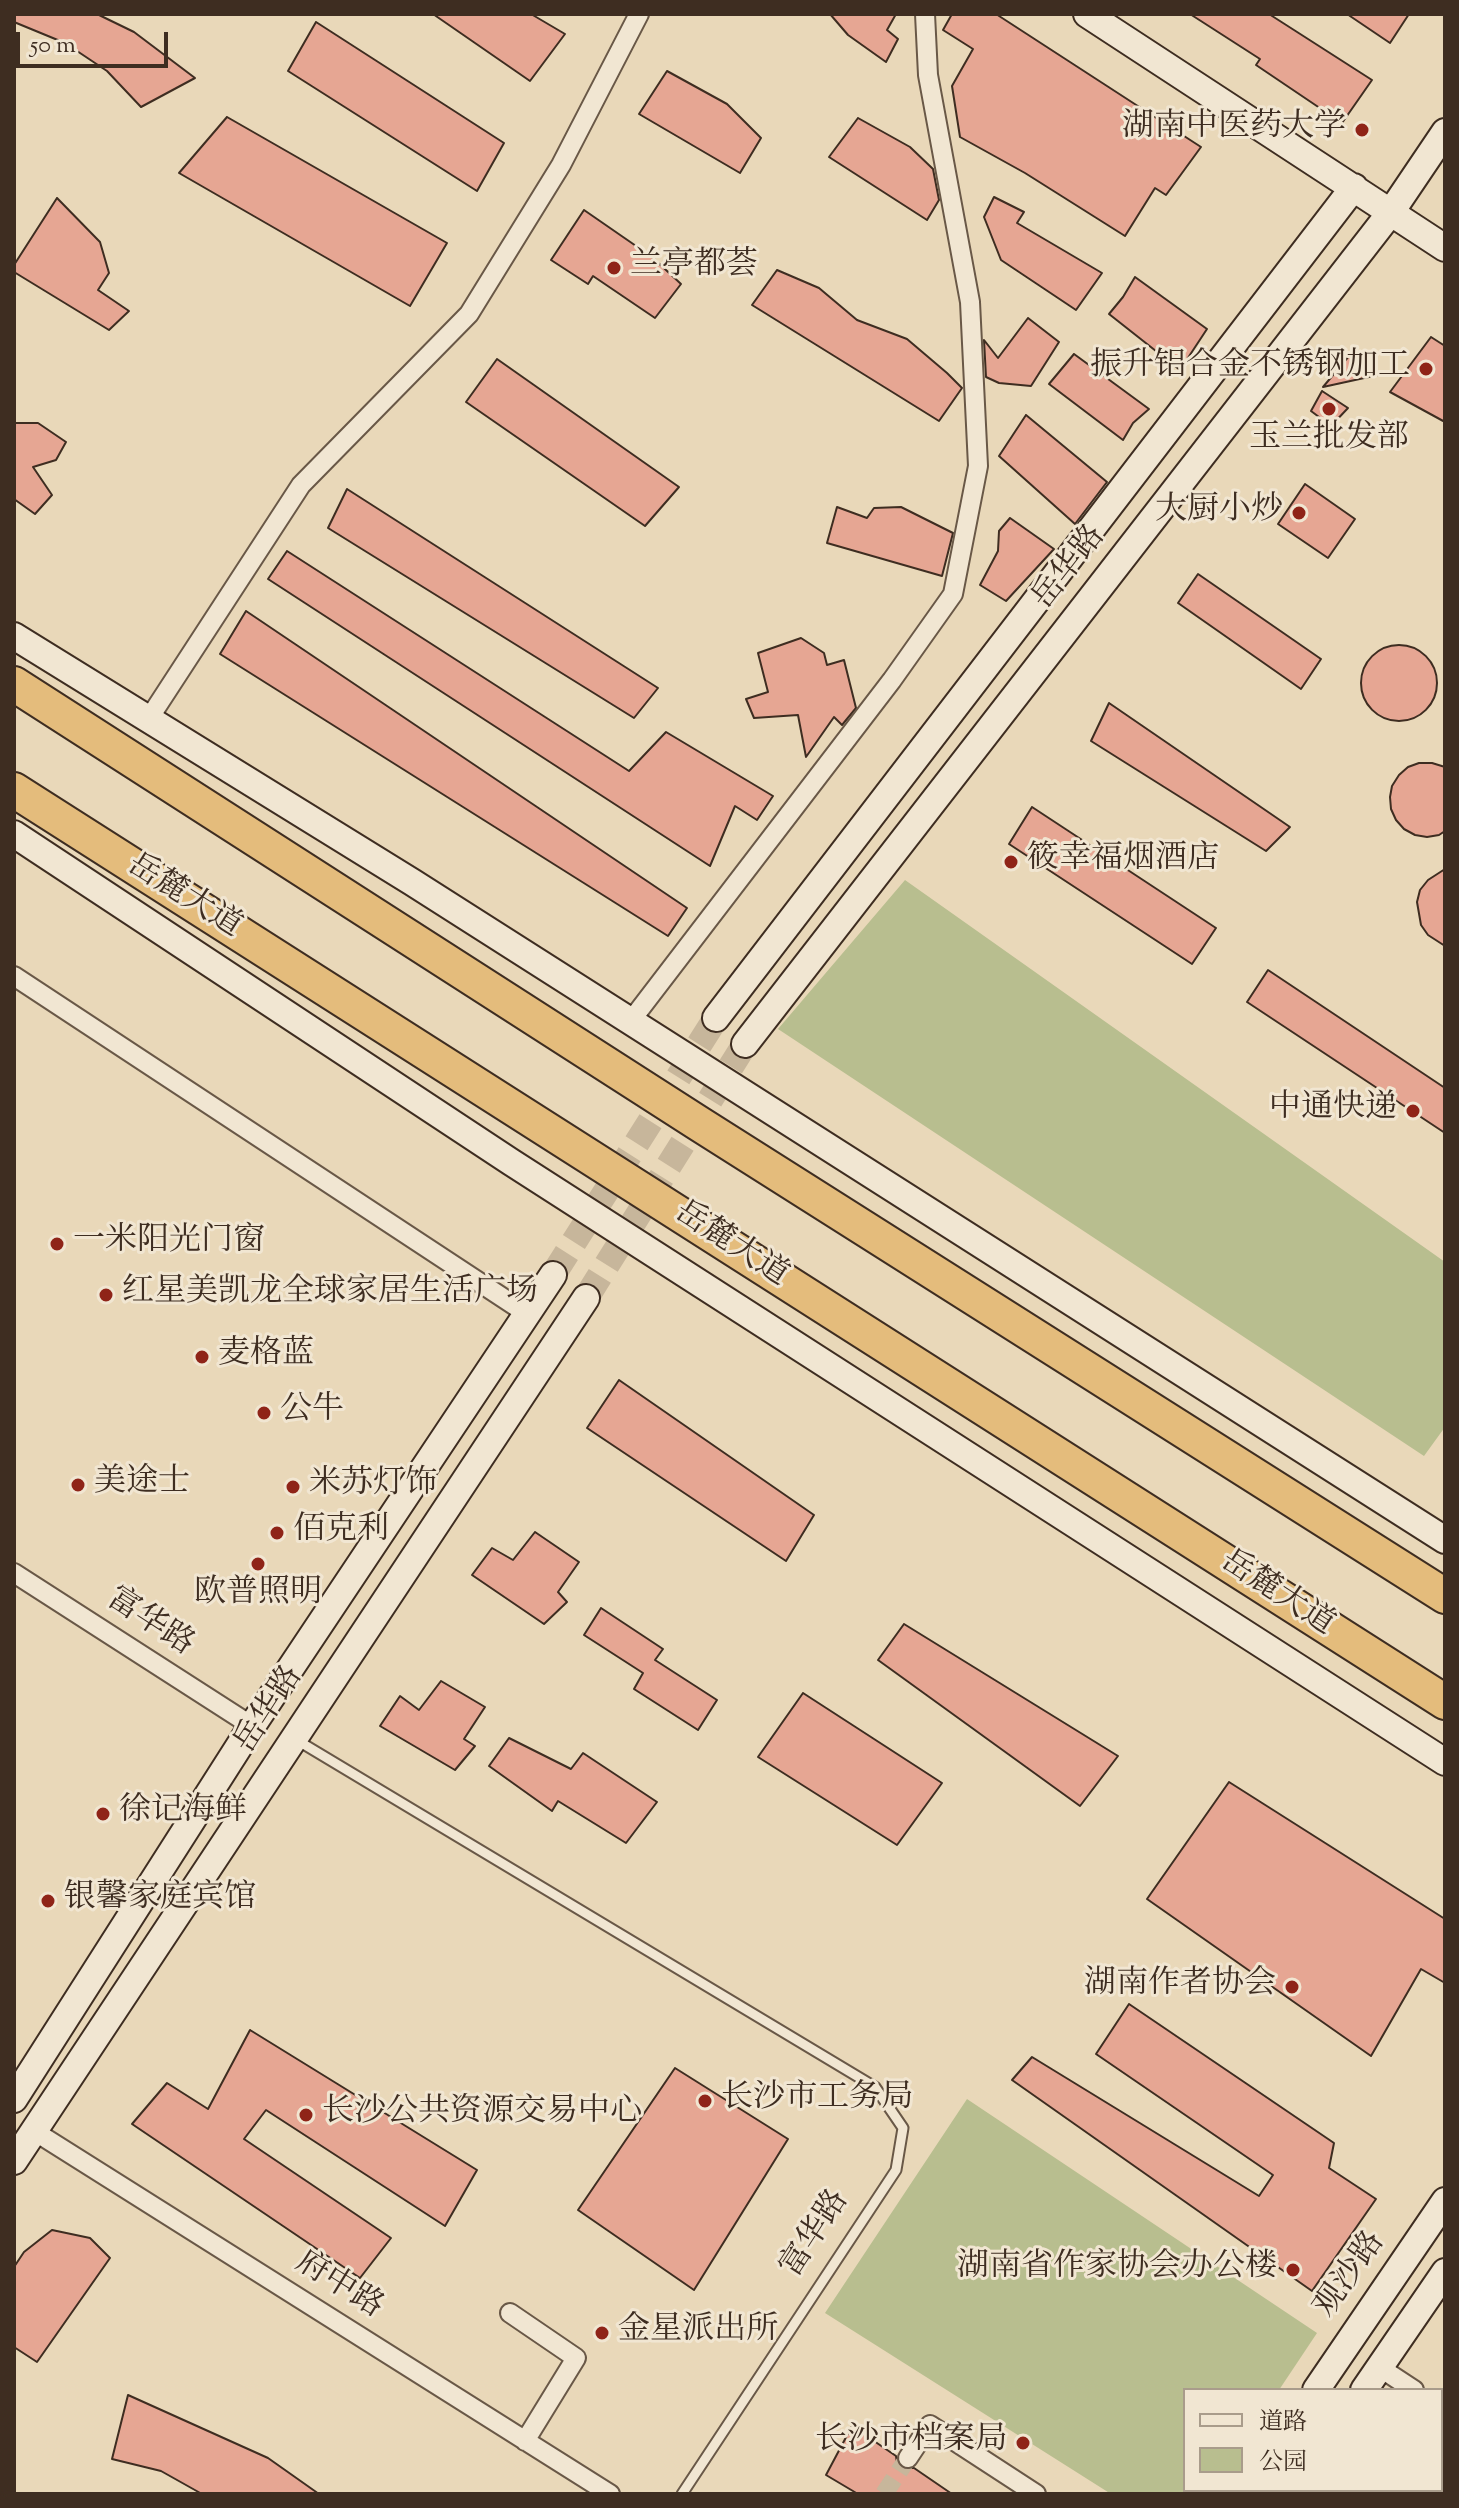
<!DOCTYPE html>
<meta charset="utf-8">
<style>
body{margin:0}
#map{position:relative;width:1459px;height:2508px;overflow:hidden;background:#e9d8b9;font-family:"Sorts Mill Goudy","Noto Serif SC",serif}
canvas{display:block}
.frame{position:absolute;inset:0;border:16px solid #3e2d21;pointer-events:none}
.legend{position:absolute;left:1183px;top:2388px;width:260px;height:104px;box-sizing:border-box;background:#f1e6d2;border:2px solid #a99c8b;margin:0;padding:10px 14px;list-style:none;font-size:24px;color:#3e2d21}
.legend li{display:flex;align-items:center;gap:16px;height:40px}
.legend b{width:40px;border:2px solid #a99c8b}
.scale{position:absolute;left:16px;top:32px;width:152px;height:36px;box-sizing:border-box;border:4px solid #3e2d21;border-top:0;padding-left:10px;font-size:24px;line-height:28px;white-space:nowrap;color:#3e2d21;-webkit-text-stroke:6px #f1e6d2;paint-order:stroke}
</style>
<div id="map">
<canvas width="1459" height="2508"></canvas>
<div class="frame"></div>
<ul class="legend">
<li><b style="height:10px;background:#f1e6d2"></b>道路</li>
<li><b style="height:22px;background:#b8be8f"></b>公园</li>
</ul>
<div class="scale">50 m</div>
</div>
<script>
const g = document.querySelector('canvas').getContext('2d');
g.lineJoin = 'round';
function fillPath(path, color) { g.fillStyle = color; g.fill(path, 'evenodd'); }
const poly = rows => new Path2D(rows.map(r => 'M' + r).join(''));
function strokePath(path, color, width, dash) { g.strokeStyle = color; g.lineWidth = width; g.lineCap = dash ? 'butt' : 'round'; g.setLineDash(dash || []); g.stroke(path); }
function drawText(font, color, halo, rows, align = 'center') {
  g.font = font + ' "Sorts Mill Goudy","Noto Serif SC",serif'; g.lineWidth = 6; g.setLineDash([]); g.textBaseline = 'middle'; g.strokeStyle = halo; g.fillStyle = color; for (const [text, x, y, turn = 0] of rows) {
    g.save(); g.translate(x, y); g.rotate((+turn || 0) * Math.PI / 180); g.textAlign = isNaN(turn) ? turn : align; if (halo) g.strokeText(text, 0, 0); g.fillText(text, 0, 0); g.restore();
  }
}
fillPath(poly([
 [905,880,1445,1262,1445,1427,1424,1456,778,1029],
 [967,2099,1317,2333,1279,2390,1185,2390,1185,2490,1213,2490,1210,2494,1111,2494,825,2313]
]), '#b8be8f');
const building = poly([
 [14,14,97,14,134,32,195,78,141,107,107,71,65,43,14,22,14,14],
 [433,14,531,14,565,34,530,81,433,14],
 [830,14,896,14,887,30,898,39,886,62,848,35,830,14],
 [952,14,996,14,1201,147,1166,195,1155,188,1125,236,1025,173,960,137,952,86,973,49,943,30,952,14],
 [1190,14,1269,14,1372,80,1342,123,1256,65,1260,59,1190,14],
 [1347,14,1409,14,1390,43,1347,14],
 [316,22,504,143,477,191,288,71,316,22],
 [667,71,727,104,761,138,740,173,639,114,667,71],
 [227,117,447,243,410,306,179,173,227,117],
 [858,118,910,147,933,169,939,200,927,220,829,157,858,118],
 [994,197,1024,212,1017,223,1102,273,1076,310,1001,260,984,217,994,197],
 [57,198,100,242,109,273,98,290,129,311,109,330,14,272,14,265,57,198],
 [584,210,652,257,681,284,655,318,593,276,588,284,551,260,584,210],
 [777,270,819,288,857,320,907,339,947,373,962,388,939,421,752,305,777,270],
 [1135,277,1207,329,1180,370,1109,314,1123,297,1135,277],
 [1028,318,1059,342,1031,386,999,383,986,377,984,340,998,358,1028,318],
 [1431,337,1445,346,1445,422,1390,392,1431,337],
 [1074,354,1149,409,1133,423,1123,440,1049,384,1074,354],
 [1349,356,1378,375,1323,387,1349,356],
 [497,359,679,487,645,526,466,402,497,359],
 [1322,391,1348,408,1331,426,1311,411,1322,391],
 [1026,415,1107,482,1075,524,999,456,1026,415],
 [14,423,38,423,66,442,56,460,33,467,52,495,35,514,14,499,14,423],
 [1305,484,1355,519,1328,558,1278,524,1305,484],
 [347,489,658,688,634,718,328,528,347,489],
 [837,507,867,518,874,508,901,507,953,533,942,576,827,543,837,507],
 [1010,518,1054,549,1006,601,980,585,998,551,999,531,1010,518],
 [287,551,629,771,666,732,773,796,757,820,735,806,710,866,268,579,287,551],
 [1198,574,1321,659,1301,689,1178,603,1198,574],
 [246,611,687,908,668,936,220,654,246,611],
 [801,638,824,653,827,665,844,660,856,708,842,725,834,717,806,757,798,715,754,718,746,699,768,692,758,653,801,638],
 '1361 683a38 38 0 1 1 76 0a38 38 0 1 1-76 0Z',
 [1109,703,1290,827,1266,851,1091,741,1109,703],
 [1419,763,1432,763,1445,767,1445,831,1439,835,1427,837,1415,835,1404,829,1396,820,1391,809,1390,797,1392,786,1399,775,1408,767,1419,763],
 [1032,807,1216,928,1192,964,1009,844,1032,807],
 [1445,869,1445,946,1428,935,1421,925,1417,902,1420,890,1428,880,1445,869],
 [1268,970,1445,1088,1445,1133,1247,1002,1268,970],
 [619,1380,814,1515,786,1561,587,1428,619,1380],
 [535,1532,579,1562,558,1592,567,1602,544,1624,472,1575,492,1548,513,1560,535,1532],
 [601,1608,663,1649,655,1660,717,1700,698,1730,634,1689,643,1673,584,1635,601,1608],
 [904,1624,1118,1756,1080,1806,878,1660,904,1624],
 [441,1681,485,1707,464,1739,475,1746,455,1770,380,1726,400,1696,419,1710,441,1681],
 [803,1693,942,1783,897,1845,758,1757,803,1693],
 [509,1738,571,1769,583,1753,657,1802,626,1843,558,1801,552,1811,489,1766,509,1738],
 [1229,1782,1445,1919,1445,1983,1421,1969,1371,2056,1147,1899,1229,1782],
 [1129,2004,1334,2143,1329,2168,1376,2199,1312,2291,1012,2080,1032,2057,1259,2196,1273,2175,1096,2054,1129,2004],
 [250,2030,477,2170,445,2226,266,2110,244,2139,391,2238,360,2278,132,2124,167,2083,208,2109,250,2030],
 [675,2068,788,2139,694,2290,578,2210,675,2068],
 [52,2230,90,2238,110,2258,37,2362,14,2347,14,2267,24,2252,52,2230],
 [128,2395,268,2458,319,2494,202,2494,161,2471,112,2459,128,2395],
 [852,2426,896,2456,897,2463,902,2468,914,2468,952,2494,858,2494,826,2475,852,2426]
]);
fillPath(building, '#e6a693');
strokePath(building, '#3e2d21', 2);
strokePath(poly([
 [884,2494,908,2458]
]), '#c7b69b', 18, [18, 9]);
strokePath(poly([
 [553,1275,716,1018],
 [586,1298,745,1044]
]), '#c7b69b', 26, [26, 13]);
const lane = poly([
 [295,1739,875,2087,903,2128,896,2170,682,2494]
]);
const street = poly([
 [148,720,301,485,469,314,561,165,639,14],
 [14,976,526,1313],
 [630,1022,892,680,953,594,978,466,970,302,928,75,925,14],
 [14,1573,252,1726],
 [34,2131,610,2494],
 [510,2313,576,2358,525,2441],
 [1379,2367,1414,2390],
 [1441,2408,1445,2411],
 [908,2458,930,2425,1036,2494]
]);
const secondary = poly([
 [1087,14,1445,248],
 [14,636,412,882,1445,1540],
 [14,834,511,1162,1445,1762],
 [716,1018,1354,187],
 [745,1044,1391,212,1445,132],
 [14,2099,252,1726,553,1275],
 [14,2161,586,1298],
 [1316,2390,1445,2201],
 [1364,2390,1445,2272],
 [1248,2494,1251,2490],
 [1296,2494,1299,2490]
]);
const highway = poly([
 [14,684,698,1123,1445,1596],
 [14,790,1445,1702]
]);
strokePath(lane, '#695847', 13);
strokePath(street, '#695847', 22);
strokePath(secondary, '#3e2d21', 30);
strokePath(highway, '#3e2d21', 38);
strokePath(lane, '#f1e6d2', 9);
strokePath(street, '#f1e6d2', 18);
strokePath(secondary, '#f1e6d2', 26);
strokePath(highway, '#e4bc7c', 34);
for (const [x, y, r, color] of [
 [1362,130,8,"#8f2418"],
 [614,268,8,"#8f2418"],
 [1426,369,8,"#8f2418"],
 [1329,409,8,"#8f2418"],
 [1299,513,8,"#8f2418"],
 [1011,862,8,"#8f2418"],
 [1413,1111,8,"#8f2418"],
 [57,1244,8,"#8f2418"],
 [106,1295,8,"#8f2418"],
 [202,1357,8,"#8f2418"],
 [264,1413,8,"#8f2418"],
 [78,1485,8,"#8f2418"],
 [293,1487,8,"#8f2418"],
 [277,1533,8,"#8f2418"],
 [258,1564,8,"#8f2418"],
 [103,1814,8,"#8f2418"],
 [48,1901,8,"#8f2418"],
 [1292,1987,8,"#8f2418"],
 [705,2101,8,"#8f2418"],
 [306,2115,8,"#8f2418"],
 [1293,2270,8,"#8f2418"],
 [602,2333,8,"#8f2418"],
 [1023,2443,8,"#8f2418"]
]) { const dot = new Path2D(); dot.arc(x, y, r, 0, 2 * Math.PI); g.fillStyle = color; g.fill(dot); strokePath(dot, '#f1e6d2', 3); }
drawText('32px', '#3e2d21', '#f1e6d2', [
 ["湖南中医药大学",1346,130,"right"],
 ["兰亭都荟",630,268],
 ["振升铝合金不锈钢加工",1410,369,"right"],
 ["玉兰批发部",1329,441,"center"],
 ["大厨小炒",1283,513,"right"],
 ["筱幸福烟酒店",1027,862],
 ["中通快递",1397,1111,"right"],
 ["一米阳光门窗",73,1244],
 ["红星美凯龙全球家居生活广场",122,1295],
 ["麦格蓝",218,1357],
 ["公牛",280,1413],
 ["美途士",94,1485],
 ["米苏灯饰",309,1487],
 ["佰克利",293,1533],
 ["欧普照明",258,1596,"center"],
 ["徐记海鲜",119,1814],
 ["银馨家庭宾馆",64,1901],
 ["湖南作者协会",1276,1987,"right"],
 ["长沙市工务局",721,2101],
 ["长沙公共资源交易中心",322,2115],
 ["湖南省作家协会办公楼",1277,2270,"right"],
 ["金星派出所",618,2333],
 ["长沙市档案局",1007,2443,"right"]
], 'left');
drawText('32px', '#3e2d21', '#f1e6d2', [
 ["岳华路",1071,569,-52],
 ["岳麓大道",183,898,32],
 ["岳麓大道",730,1246,33],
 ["岳麓大道",1276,1595,33],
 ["富华路",149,1624,33],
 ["岳华路",271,1711,-57],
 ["富华路",817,2235,-57],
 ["观沙路",1352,2276,-55],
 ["府中路",338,2287,32]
]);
</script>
